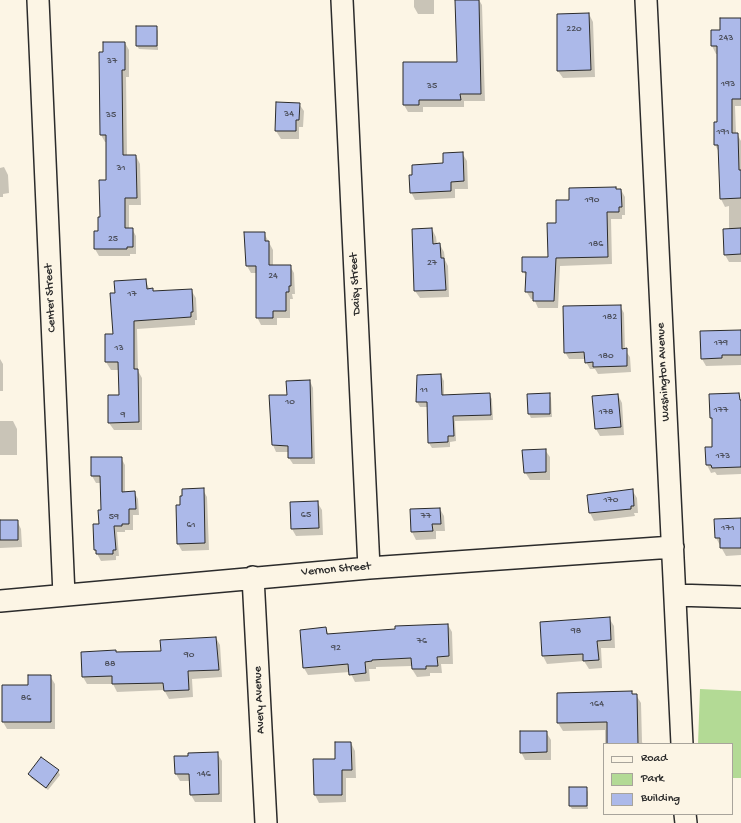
<!DOCTYPE html>
<style>
body{margin:0}
#map{position:relative;width:741px;height:823px;overflow:hidden;background:#fcf5e5;font-family:"Gochi Hand",sans-serif}
canvas{display:block}
.legend{position:absolute;left:603px;top:743px;width:130px;height:72px;box-sizing:border-box;background:#fcf5e5;border:1px solid #a8a49b;margin:0;padding:5px 7px;list-style:none;font-size:12px;color:#2b2b2b}
.legend li{display:flex;align-items:center;gap:8px;height:20px}
.legend b{width:20px;border:1px solid #a8a49b}
</style>
<div id="map">
<canvas width="741" height="823"></canvas>
<ul class="legend">
<li><b style="height:5px;background:#fcf5e5"></b>Road</li>
<li><b style="height:11px;background:#b3da95"></b>Park</li>
<li><b style="height:11px;background:#acb9e9"></b>Building</li>
</ul>
</div>
<script>
const g = document.querySelector('canvas').getContext('2d');
g.lineJoin = 'round';
function fillPath(path, color) { g.fillStyle = color; g.fill(path, 'evenodd'); }
const poly = rows => new Path2D(rows.map(r => 'M' + r).join(''));
function strokePath(path, color, width, dash) { g.strokeStyle = color; g.lineWidth = width; g.lineCap = dash ? 'butt' : 'round'; g.setLineDash(dash || []); g.stroke(path); }
function drawText(font, color, halo, rows, align = 'center') {
  g.font = font + ' "Gochi Hand",sans-serif'; g.lineWidth = 3; g.setLineDash([]); g.textBaseline = 'middle'; g.strokeStyle = halo; g.fillStyle = color; for (const [text, x, y, turn = 0] of rows) {
    g.save(); g.translate(x, y); g.rotate((+turn || 0) * Math.PI / 180); g.textAlign = isNaN(turn) ? turn : align; if (halo) g.strokeText(text, 0, 0); g.fillText(text, 0, 0); g.restore();
  }
}
fillPath(poly([
 [700,689,741,691,741,778,732,778,732,744,698,744]
]), '#b3da95');
fillPath(poly([
 [414,0,434,0,434,14,418,14,414,7],
 [456,0,479,0,482,5,485,101,464,101,464,107,423,107,423,112,408,112,404,105,459,63],
 [589,14,593,22,595,77,563,78,558,71],
 [741,19,741,106,735,106,736,134,737,134,741,141,741,262,729,262,725,255,729,229,729,206,725,207,721,199,719,152,715,145,718,123,718,54,716,54,712,46,712,31,721,31],
 [156,27,158,31,158,50,139,49,137,46],
 [125,43,129,50,129,77,126,77,127,156,136,156,140,164,141,205,129,205,129,229,132,229,136,236,136,254,130,254,130,256,99,256,95,249,99,232,107,181,107,142,105,142,101,135,104,53],
 [299,104,304,111,303,127,299,127,299,139,281,139,276,131],
 [462,153,467,161,468,189,455,189,455,198,415,200,411,192,413,176,444,164],
 [4,167,8,175,9,193,3,194,3,197,0,197,0,168],
 [617,190,621,190,625,197,625,215,622,215,622,219,611,219,612,264,560,266,558,308,538,308,534,299,531,299,526,291,527,277,523,271,549,258,557,224,570,200],
 [432,229,436,237,437,245,440,245,444,252,445,260,448,266,449,297,420,298,415,291],
 [264,233,273,250,273,266,290,266,294,273,295,294,292,294,293,299,290,299,290,318,277,318,277,325,261,325,257,317,257,273,251,273,247,266],
 [145,280,150,290,152,289,154,292,191,290,196,298,197,320,195,320,195,325,137,329,138,371,142,378,142,430,114,430,109,423,120,396,119,370,111,370,106,362,106,335,114,335,116,294],
 [620,306,624,313,625,350,630,357,631,372,598,374,595,369,590,369,586,362,586,359,569,359,565,352],
 [741,332,741,365,706,366,702,359],
 [0,359,3,364,3,391,0,391],
 [441,375,444,381,444,396,489,394,492,399,493,420,455,421,456,441,450,442,450,447,432,448,429,443,428,407,420,407,417,402],
 [310,381,313,388,315,464,293,464,289,458,289,452,276,452,273,445,270,396,288,396],
 [549,394,551,398,552,417,531,418,529,414,528,395],
 [618,395,622,403,624,435,600,436,596,429],
 [0,421,13,421,17,429,17,455,0,455],
 [741,445,741,474,717,475,715,472,711,473,707,465],
 [545,450,550,457,550,480,530,480,525,472],
 [92,458,121,458,125,465,125,493,134,492,138,499,139,515,133,515,133,530,125,530,125,532,117,532,119,556,116,556,116,560,101,561,95,550,102,511,101,483,96,483,92,476],
 [203,490,207,497,209,550,182,551,178,544,177,506,181,506],
 [632,490,637,498,638,513,634,513,635,516,594,521,590,513,588,496],
 [317,502,322,510,323,535,296,536,292,529],
 [440,509,444,516,445,531,436,531,436,539,416,540,412,532,411,510],
 [741,519,741,555,726,556,716,538,716,520],
 [0,520,17,521,21,529,22,547,0,548],
 [609,618,614,626,615,648,601,648,602,668,589,669,584,661,547,664,543,656,541,623],
 [448,625,452,632,453,664,441,664,442,673,430,673,430,676,417,677,412,669,412,666,376,667,376,669,369,669,370,681,355,682,350,672,308,675,304,668,326,629,329,635],
 [216,638,220,645,222,677,192,679,193,697,169,699,164,690,117,692,113,684,87,684,83,677,116,651,117,653,162,651],
 [50,676,55,684,55,729,7,729,3,722],
 [631,692,633,695,636,695,641,703,642,742,643,744,605,744,605,730,563,731,558,723,558,694],
 [546,732,551,740,551,760,525,760,521,752],
 [351,743,355,751,356,778,346,778,346,802,319,803,315,795,314,760,336,760],
 [217,753,222,761,222,802,195,802,191,795,190,781,180,781,176,774,189,757],
 [58,771,60,775,48,790,31,778,29,774],
 [586,788,588,792,588,809,572,809,570,806]
]), '#0003');
const building = poly([
 [455,0,479,0,481,94,460,94,461,100,419,100,419,105,403,105,403,62,457,62,455,0],
 [589,13,591,70,557,71,557,14,589,13],
 [720,18,741,18,741,99,732,99,732,133,738,133,739,170,741,170,741,198,720,199,718,145,714,145,714,122,717,122,717,46,711,46,711,30,720,30,720,18],
 [136,26,157,26,157,46,136,46,136,26],
 [103,42,125,42,125,70,122,70,123,155,136,155,137,198,125,198,125,228,133,228,133,247,127,247,127,249,94,249,94,231,98,231,98,217,100,217,99,180,106,180,106,135,100,135,99,52,103,52,103,42],
 [276,102,300,103,299,120,296,120,296,131,275,131,276,102],
 [463,152,464,181,451,182,451,191,410,193,409,175,412,175,412,165,443,163,443,153,463,152],
 [616,187,616,189,621,189,622,207,619,207,619,212,607,212,608,257,556,258,554,301,533,301,533,292,525,292,526,272,522,272,522,257,548,257,547,223,556,223,556,200,569,200,569,188,616,187],
 [432,228,433,244,440,243,441,258,444,258,446,290,414,291,412,229,432,228],
 [741,228,741,254,724,255,723,229,741,228],
 [244,232,265,232,265,241,269,241,269,265,291,265,291,286,289,286,289,292,286,292,286,311,273,311,273,318,256,318,256,266,246,266,244,232],
 [146,279,147,289,153,288,153,291,192,289,193,312,191,312,191,317,134,321,134,369,138,369,139,422,108,423,108,395,119,395,118,362,105,362,105,334,113,334,110,293,115,293,114,281,146,279],
 [621,305,622,349,627,348,627,366,593,367,593,362,585,363,584,352,564,353,563,306,621,305],
 [741,330,741,355,722,355,722,358,701,359,700,331,741,330],
 [441,374,442,395,490,393,491,415,453,416,454,436,448,436,448,442,428,443,427,402,416,402,417,375,441,374],
 [310,380,312,458,288,458,288,446,272,445,269,395,287,395,286,381,310,380],
 [550,393,550,414,528,414,527,394,550,393],
 [739,393,740,400,741,400,741,467,712,468,711,465,706,465,705,447,712,447,712,418,710,418,709,394,739,393],
 [618,394,621,427,595,429,592,396,618,394],
 [546,449,546,472,524,473,522,450,546,449],
 [91,457,122,457,122,492,135,491,136,509,129,509,129,524,122,524,122,526,114,526,116,550,113,550,113,554,96,554,96,550,94,550,93,524,99,524,98,510,101,510,100,476,91,476,91,457],
 [204,488,205,543,177,544,176,505,180,505,180,496,182,496,182,489,204,488],
 [633,489,634,506,631,506,631,509,589,513,587,495,633,489],
 [318,501,319,528,291,529,290,502,318,501],
 [440,508,441,524,432,524,433,531,411,532,410,509,440,508],
 [741,518,741,548,720,548,720,538,715,538,714,519,741,518],
 [0,520,18,520,18,540,0,540,0,520],
 [610,617,611,640,597,641,599,660,583,661,583,654,542,656,540,622,610,617],
 [448,624,449,656,437,657,438,666,426,666,426,669,412,669,411,658,372,660,372,661,365,662,366,673,349,675,348,664,303,668,300,630,326,627,327,634,395,629,395,626,448,624],
 [216,637,219,670,188,671,189,690,164,691,163,683,112,684,112,676,82,677,81,652,116,650,116,652,161,651,160,640,216,637],
 [28,675,51,675,51,722,2,722,2,685,28,685,28,675],
 [632,691,632,694,637,694,638,744,607,744,607,722,557,723,557,693,632,691],
 [520,731,547,731,547,752,520,753,520,731],
 [335,742,351,742,352,770,342,770,342,795,314,795,313,759,335,759,335,742],
 [218,752,219,794,190,795,189,774,175,774,174,756,188,756,188,753,218,752],
 [41,757,59,770,46,788,28,774,41,757],
 [569,787,587,787,587,806,569,806,569,787]
]);
fillPath(building, '#acb9e9');
strokePath(building, '#2b2b2b', 1);
const minor = poly([
 [38,0,64,595],
 [342,0,369,568],
 [646,0,682,744],
 [253,577,266,823],
 [675,595,741,597],
 [0,601,369,568,673,547],
 [685,814,686,823]
]);
strokePath(minor, '#2b2b2b', 24);
strokePath(minor, '#fcf5e5', 21);
drawText('10px', '#4b4e5a', null, [
 ["220",574,29],
 ["243",726,38],
 ["37",112,61],
 ["193",728,84],
 ["35",432,86],
 ["34",289,114],
 ["35",111,115],
 ["191",723,132],
 ["31",121,168],
 ["190",592,200],
 ["25",113,239],
 ["186",596,244],
 ["27",432,263],
 ["24",273,276],
 ["17",132,294],
 ["182",610,317],
 ["179",721,343],
 ["13",119,348],
 ["180",606,356],
 ["11",424,390],
 ["10",290,402],
 ["177",721,410],
 ["178",606,412],
 ["9",123,415],
 ["173",723,456],
 ["170",611,500],
 ["65",306,515],
 ["77",426,516],
 ["59",114,517],
 ["61",191,525],
 ["171",728,528],
 ["98",576,631],
 ["76",422,641],
 ["92",336,648],
 ["90",189,655],
 ["88",110,664],
 ["86",26,698],
 ["164",597,704],
 ["146",204,774]
]);
drawText('12px', '#2b2b2b', '#fcf5e5', [
 ["Daisy Street",356,284,-93],
 ["Center Street",51,298,-93],
 ["Washington Avenue",664,372,-93],
 ["Vernon Street",336,570,-5],
 ["Avery Avenue",260,700,-93]
]);
</script>
